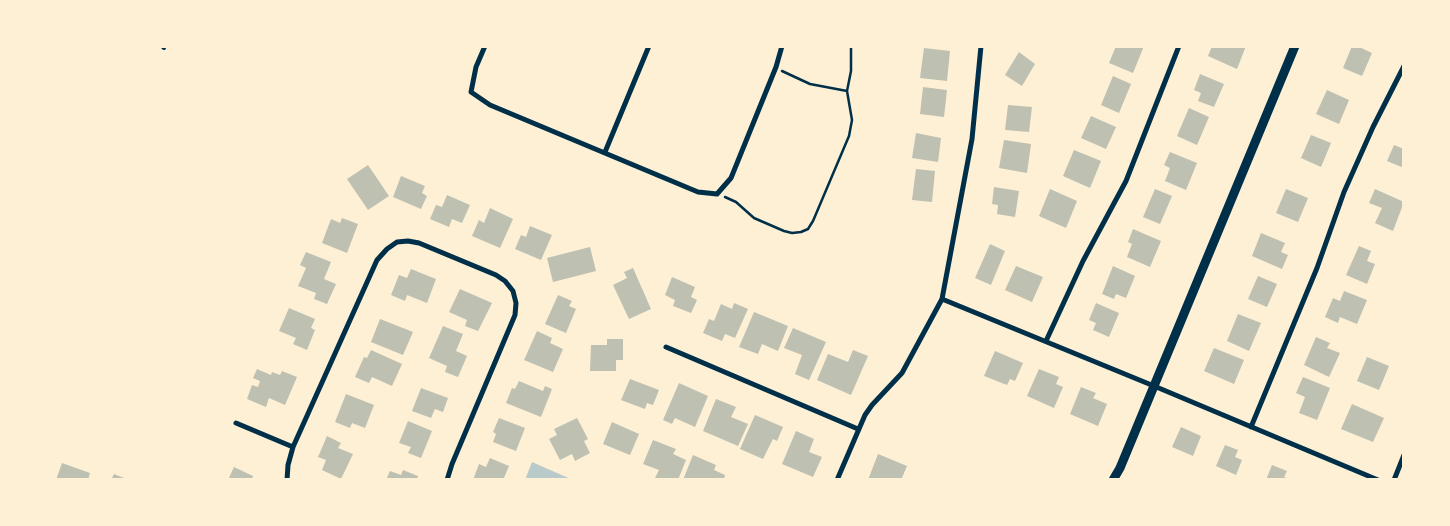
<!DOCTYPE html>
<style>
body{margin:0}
#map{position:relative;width:1450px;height:526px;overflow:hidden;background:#fdf0d5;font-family:"Sofia Sans Condensed",sans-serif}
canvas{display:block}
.frame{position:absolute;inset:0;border:48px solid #fdf0d5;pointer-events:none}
</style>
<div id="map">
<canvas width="1450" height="526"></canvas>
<div class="frame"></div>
</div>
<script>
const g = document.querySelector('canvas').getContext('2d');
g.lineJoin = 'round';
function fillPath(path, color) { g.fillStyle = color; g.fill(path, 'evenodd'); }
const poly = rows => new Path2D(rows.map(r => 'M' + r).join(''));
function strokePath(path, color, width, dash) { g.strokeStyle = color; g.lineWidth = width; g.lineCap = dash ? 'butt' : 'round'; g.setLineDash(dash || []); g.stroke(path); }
fillPath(poly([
 [532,462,573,480,525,480]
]), '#b9caca');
fillPath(poly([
 [1116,46,1144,46,1133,73,1109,63],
 [1212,46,1246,46,1237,69,1208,56],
 [1352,46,1357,46,1372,53,1362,76,1343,68],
 [924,48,950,51,947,81,920,78],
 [1019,52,1035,64,1022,86,1005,75],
 [1200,74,1224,84,1214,107,1198,101,1201,93,1194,90],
 [1113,76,1131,84,1119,113,1101,105],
 [923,87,947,90,944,117,920,114],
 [1327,90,1349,100,1339,124,1316,114],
 [1008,105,1032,107,1029,132,1005,130],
 [1189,108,1209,117,1197,145,1177,136],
 [1091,116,1116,127,1106,149,1081,138],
 [916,133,941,138,938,162,912,158],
 [1311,135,1331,143,1321,167,1301,158],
 [1004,140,1031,144,1027,173,999,168],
 [1394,145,1404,149,1404,168,1387,161],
 [1074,150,1101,161,1090,188,1063,176],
 [1170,152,1197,163,1186,190,1165,181,1170,168,1164,165],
 [368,165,389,196,368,210,347,179],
 [916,169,935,171,932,202,912,200],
 [401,176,425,186,422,193,427,196,421,209,393,197],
 [994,187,1019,191,1015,217,997,214,998,205,992,204],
 [1050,189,1077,201,1066,228,1039,216],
 [1155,189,1172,196,1160,224,1143,217],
 [1286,189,1308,198,1298,222,1276,213],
 [1375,189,1404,202,1393,231,1375,223,1382,208,1369,203],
 [447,195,470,205,462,223,452,219,449,227,430,219,436,205,442,207],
 [490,208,513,219,500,248,472,236,479,220,484,223],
 [342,218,358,224,347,253,322,243,331,219,340,223],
 [530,226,552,235,541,260,515,249,521,235,526,237],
 [1133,229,1161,241,1150,267,1127,257,1132,244,1128,242],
 [1261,233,1285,243,1281,252,1288,255,1282,269,1252,256],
 [990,244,1005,251,991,285,975,278],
 [1359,246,1371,251,1367,261,1375,264,1367,284,1346,275],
 [590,247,596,271,553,282,547,258],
 [306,252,331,262,324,279,336,284,327,304,314,299,316,293,298,286,306,268,300,265],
 [1016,266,1043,277,1032,302,1005,290],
 [1113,266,1135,276,1126,298,1116,294,1114,299,1102,294],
 [633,268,651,309,629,319,613,285,627,278,624,272],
 [411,269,436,279,427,303,407,295,405,301,391,295,399,275,407,278],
 [1258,276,1277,284,1267,307,1248,299],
 [672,277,695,287,691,297,697,300,691,313,673,306,675,300,665,295],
 [460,289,492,303,478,331,465,326,467,320,449,312],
 [1344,291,1367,300,1357,324,1340,317,1338,323,1325,317,1333,298,1340,301],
 [558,295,572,301,569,306,576,309,566,333,545,324],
 [734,303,748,309,735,338,725,334,722,341,703,333,709,319,714,321,721,304,732,309],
 [1096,303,1119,313,1109,337,1093,330,1096,323,1089,320],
 [289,308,315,319,311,328,315,330,307,350,293,344,296,338,279,331],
 [754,312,788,326,778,351,762,344,758,354,739,347],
 [1238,314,1261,323,1249,351,1227,341],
 [380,319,413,332,403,355,371,342],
 [443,326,463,334,456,351,467,356,458,377,445,372,447,366,429,358],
 [793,328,826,342,809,380,795,374,802,355,784,348],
 [537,331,552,338,550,343,563,349,553,372,524,360],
 [1316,337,1330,343,1327,348,1340,353,1329,377,1304,365],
 [607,339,623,339,623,360,616,360,616,371,590,371,591,345,607,345],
 [1214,348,1244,360,1234,384,1204,371],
 [371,350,402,364,392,386,372,377,369,383,355,377,364,357,367,358],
 [853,350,868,356,851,395,817,380,828,354,848,362],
 [995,351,1023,363,1015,381,1010,379,1007,385,984,376],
 [1367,357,1389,366,1379,390,1357,381],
 [257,369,271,375,272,372,280,375,282,371,297,377,285,405,269,398,266,407,247,399,252,385,258,387,260,381,253,378],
 [1039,369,1059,377,1056,384,1063,387,1054,408,1027,396],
 [1303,377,1330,388,1317,420,1299,413,1305,397,1296,393],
 [630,379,659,390,653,405,647,403,645,409,621,400],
 [519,381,543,391,545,386,552,389,541,417,506,403,512,388,515,389],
 [679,383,708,396,695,427,675,418,672,424,663,420],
 [1081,387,1096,393,1093,398,1107,404,1098,426,1070,414],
 [421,388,448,398,443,412,435,409,431,418,412,411],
 [346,394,374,405,365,428,352,423,350,428,335,422],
 [716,399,736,407,731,417,748,424,738,446,703,431],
 [1352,404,1384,418,1373,442,1341,429],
 [755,415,783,427,777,441,773,439,763,459,740,449],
 [499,418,525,428,516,451,493,442,496,434,493,432],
 [577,418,588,439,584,441,590,453,575,461,572,454,560,460,549,439,557,435,554,429],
 [408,421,432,431,421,458,408,453,411,447,399,443],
 [612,422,639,434,630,455,603,444],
 [1181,427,1201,436,1193,456,1172,447],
 [796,431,814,439,809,452,822,457,813,477,782,464],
 [327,436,341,443,338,448,353,454,341,479,322,470,326,460,318,457],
 [653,440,676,449,673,454,686,460,678,480,655,478,659,470,643,464],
 [1225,445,1238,450,1235,457,1242,460,1236,475,1216,466],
 [878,454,907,466,901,480,868,480],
 [693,455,716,465,714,470,725,475,724,480,683,480],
 [490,458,509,466,503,480,473,480,479,464,486,467],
 [62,463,90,473,88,480,56,480],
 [1272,465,1287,471,1284,477,1291,480,1266,480],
 [234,467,253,476,252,480,228,480],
 [403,470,418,476,417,480,386,480,390,471,401,475],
 [114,474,129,480,111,480]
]), '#bec0b2');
strokePath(poly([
 [782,71,810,84,847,91],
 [725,197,736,202,754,218,784,231,792,233,801,232,808,229,813,221,849,136,852,120,847,91,851,71,851,46]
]), '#003049', 2.5);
strokePath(poly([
 [162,46,164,48]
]), '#003049', 4);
strokePath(poly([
 [485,46,476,67,471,92,490,105,698,192,717,194,731,178,776,67,782,46],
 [605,152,649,46],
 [942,299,1154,386,1378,480],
 [1046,341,1083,261,1126,181,1179,46],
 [666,347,858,429],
 [236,423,293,447],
 [1251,427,1317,268,1344,192,1373,127,1404,66],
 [287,480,288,465,293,447,377,260,387,249,397,242,408,241,419,243,496,275,505,281,513,291,516,303,515,315,452,464,447,480],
 [837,480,865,415,872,405,902,373,942,299,972,139,981,46],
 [1394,480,1404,455]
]), '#003049', 5);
strokePath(poly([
 [1113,480,1120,468,1295,46]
]), '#003049', 9);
</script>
